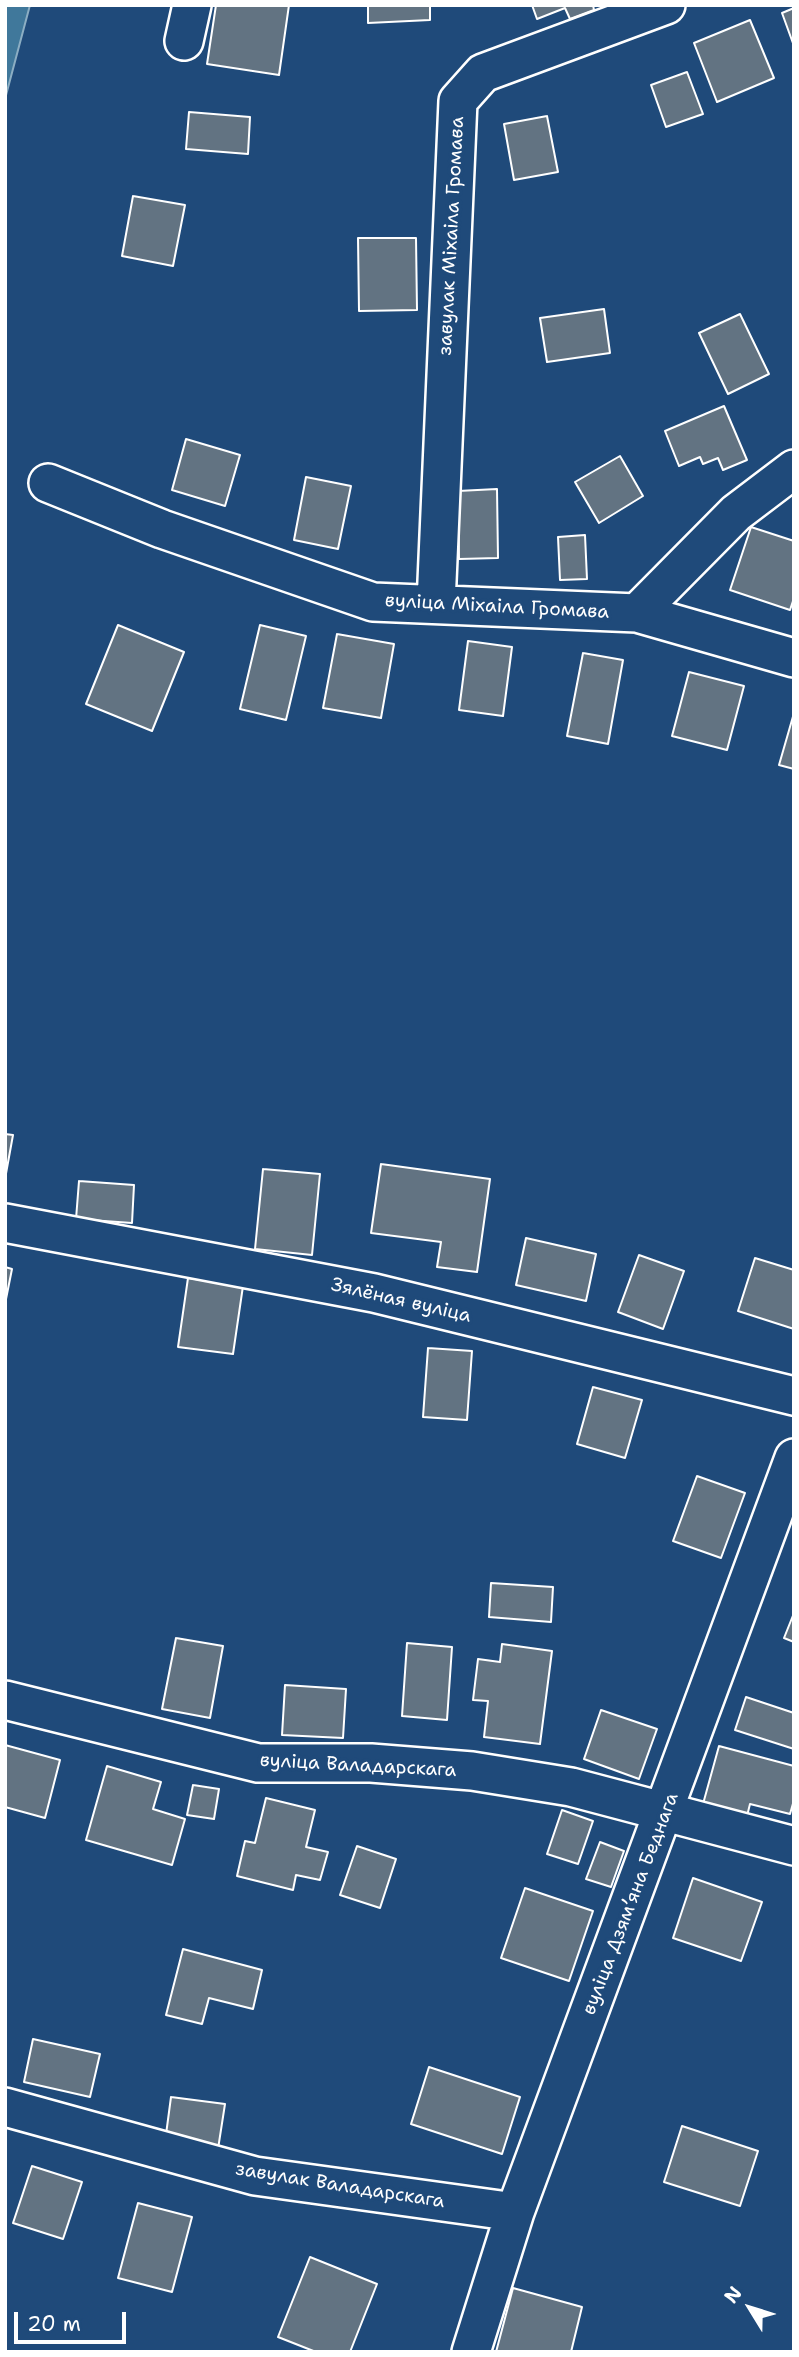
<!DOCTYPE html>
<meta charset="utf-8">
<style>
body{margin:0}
#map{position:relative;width:799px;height:2357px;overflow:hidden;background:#1f4a7a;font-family:"Shantell Sans",sans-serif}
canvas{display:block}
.frame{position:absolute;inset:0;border:7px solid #fff;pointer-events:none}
.north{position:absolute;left:715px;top:2273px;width:70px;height:70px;-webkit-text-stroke:5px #1f4a7a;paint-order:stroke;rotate:308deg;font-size:19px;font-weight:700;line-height:28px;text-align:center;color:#fff}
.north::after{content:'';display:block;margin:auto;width:24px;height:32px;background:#fff;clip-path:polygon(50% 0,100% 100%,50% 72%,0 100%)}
.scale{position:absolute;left:14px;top:2312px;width:112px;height:32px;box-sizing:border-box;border:4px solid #fff;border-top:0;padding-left:9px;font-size:21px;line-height:24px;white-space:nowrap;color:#fff;-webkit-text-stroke:5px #1f4a7a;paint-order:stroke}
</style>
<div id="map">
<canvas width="799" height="2357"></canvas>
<div class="frame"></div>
<div class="north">N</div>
<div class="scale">20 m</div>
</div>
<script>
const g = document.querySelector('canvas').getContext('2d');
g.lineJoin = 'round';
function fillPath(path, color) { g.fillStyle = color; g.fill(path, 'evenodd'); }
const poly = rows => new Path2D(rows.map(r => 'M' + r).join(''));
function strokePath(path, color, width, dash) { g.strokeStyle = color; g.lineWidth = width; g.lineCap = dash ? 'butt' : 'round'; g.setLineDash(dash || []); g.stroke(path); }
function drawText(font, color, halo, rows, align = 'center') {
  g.font = font + ' "Shantell Sans",sans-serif'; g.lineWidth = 7; g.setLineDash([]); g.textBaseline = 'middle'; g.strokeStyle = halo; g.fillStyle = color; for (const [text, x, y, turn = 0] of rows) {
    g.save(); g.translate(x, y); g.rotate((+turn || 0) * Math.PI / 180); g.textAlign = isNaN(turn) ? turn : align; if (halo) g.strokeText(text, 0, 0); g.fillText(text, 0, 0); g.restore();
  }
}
const water = poly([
 [5,5,30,5,5,99,5,5]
]);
fillPath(water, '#40789b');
strokePath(water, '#8caec3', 2);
const building = poly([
 [216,5,289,5,279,75,207,64,216,5],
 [368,5,430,5,430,20,368,23,368,5],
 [532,5,593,5,594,10,570,19,565,8,537,19,532,5],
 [794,8,794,46,782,13,794,8],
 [750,20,774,78,717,102,694,43,750,20],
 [687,72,703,114,666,127,651,85,687,72],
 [189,112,250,117,248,154,186,149,189,112],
 [547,116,558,172,514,180,504,124,547,116],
 [133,196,185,205,173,266,122,256,133,196],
 [358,238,416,238,417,310,359,311,358,238],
 [604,309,610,353,547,362,540,318,604,309],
 [740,314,769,374,728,394,699,333,740,314],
 [724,406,747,460,723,470,718,458,703,464,700,457,679,466,665,431,724,406],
 [186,439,240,455,225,506,172,490,186,439],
 [620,456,643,496,599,523,575,482,620,456],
 [306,477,351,486,338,549,294,540,306,477],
 [497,489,498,558,459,559,458,491,497,489],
 [751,527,794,541,794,598,790,610,730,590,751,527],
 [585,535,587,579,560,580,558,537,585,535],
 [118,625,184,652,152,731,86,704,118,625],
 [260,625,306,636,286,720,240,709,260,625],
 [337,634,394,644,381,718,323,708,337,634],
 [468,641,512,647,503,716,459,710,468,641],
 [583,653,623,660,608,744,567,736,583,653],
 [689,672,744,686,727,750,672,736,689,672],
 [794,713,794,769,779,765,794,713],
 [5,1134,13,1135,5,1179,5,1134],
 [381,1164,490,1179,477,1272,437,1267,441,1242,371,1233,381,1164],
 [263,1169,320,1174,312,1255,255,1249,263,1169],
 [79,1181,134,1185,132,1223,76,1219,79,1181],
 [526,1238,596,1254,586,1301,516,1285,526,1238],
 [639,1255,684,1271,663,1329,618,1312,639,1255],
 [755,1258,794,1270,794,1329,738,1311,755,1258],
 [5,1267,12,1269,5,1304,5,1267],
 [188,1278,243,1286,233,1354,178,1347,188,1278],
 [428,1348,472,1351,467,1420,423,1417,428,1348],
 [593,1387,642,1400,625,1458,577,1444,593,1387],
 [697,1476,745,1493,721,1558,673,1541,697,1476],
 [491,1583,553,1587,551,1622,489,1617,491,1583],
 [794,1613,794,1642,784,1638,794,1613],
 [176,1638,223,1646,210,1718,162,1709,176,1638],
 [407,1643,452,1647,447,1720,402,1716,407,1643],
 [502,1644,552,1651,540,1744,484,1737,488,1701,473,1700,478,1659,500,1662,502,1644],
 [285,1685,346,1689,343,1738,282,1735,285,1685],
 [746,1697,794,1713,794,1749,735,1730,746,1697],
 [601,1710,657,1729,639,1779,584,1759,601,1710],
 [5,1745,60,1760,45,1818,5,1807,5,1745],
 [719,1746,794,1766,794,1800,790,1814,750,1804,747,1816,703,1804,719,1746],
 [107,1766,161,1782,153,1809,185,1819,172,1865,86,1840,107,1766],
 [193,1785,219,1789,214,1819,187,1815,193,1785],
 [266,1798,315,1810,306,1847,328,1852,320,1880,296,1875,293,1890,237,1876,245,1841,255,1843,266,1798],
 [562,1810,593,1821,578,1864,547,1854,562,1810],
 [600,1842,624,1851,611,1887,586,1879,600,1842],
 [357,1846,396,1859,380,1908,340,1895,357,1846],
 [693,1878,762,1902,741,1961,673,1938,693,1878],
 [525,1888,593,1911,569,1981,501,1958,525,1888],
 [183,1949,262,1970,253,2009,209,1998,202,2024,166,2015,183,1949],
 [33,2039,100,2054,90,2097,24,2082,33,2039],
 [429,2067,520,2097,502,2154,411,2124,429,2067],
 [171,2097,225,2104,218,2149,165,2142,171,2097],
 [682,2126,758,2151,740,2206,664,2182,682,2126],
 [32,2166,82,2182,63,2239,13,2223,32,2166],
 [138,2203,192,2217,172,2292,118,2278,138,2203],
 [310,2257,377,2284,350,2352,316,2352,278,2337,310,2257],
 [513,2288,582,2307,571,2352,496,2352,513,2288]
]);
fillPath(building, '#627382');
strokePath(building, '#fff', 2);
const minor = poly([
 [184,41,192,5],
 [48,483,162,529,373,602,637,613,794,658],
 [436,604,458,101,483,73,666,5],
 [637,613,736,513,794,469],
 [5,1223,374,1293,794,1396],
 [5,1700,258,1763,371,1763,472,1771,571,1787,794,1846],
 [5,2107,255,2176,515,2212],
 [471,2352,515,2212,794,1458]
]);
strokePath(minor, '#fff', 42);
strokePath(minor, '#1f4a7a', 37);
drawText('19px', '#fff', '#1f4a7a', [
 ["завулак Міхаіла Громава",452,236,-87],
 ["вуліца Міхаіла Громава",497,607,3],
 ["Зялёная вуліца",401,1301,13],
 ["вуліца Валадарскага",358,1766,3],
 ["вуліца Дзямʼяна Беднага",631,1904,-69],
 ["завулак Валадарскага",340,2186,9]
]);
</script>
